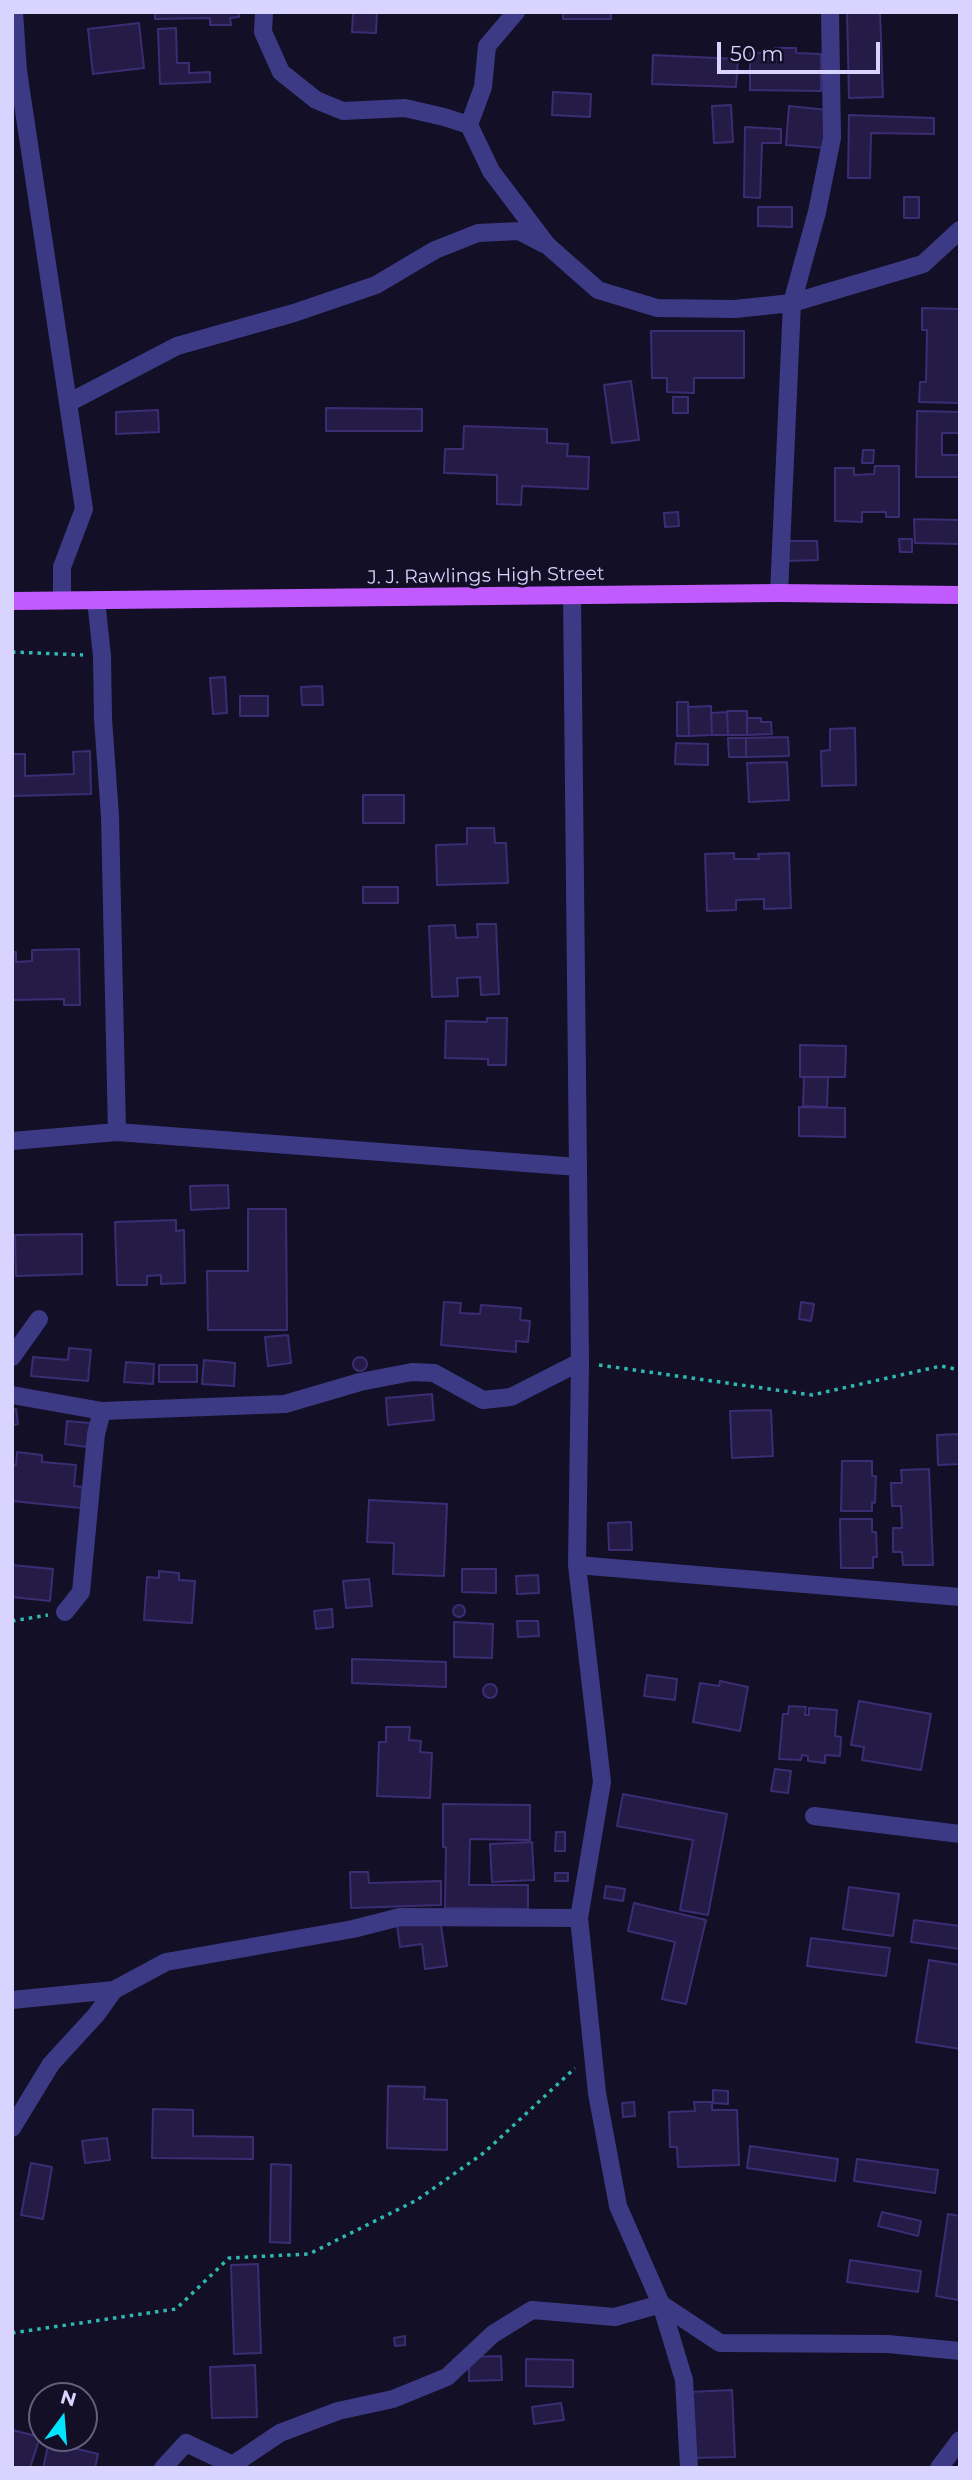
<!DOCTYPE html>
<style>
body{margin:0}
#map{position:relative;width:972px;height:2480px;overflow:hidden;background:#130f26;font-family:Montserrat,sans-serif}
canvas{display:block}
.frame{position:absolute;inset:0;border:14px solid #d9d4ff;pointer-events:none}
.north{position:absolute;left:28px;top:2382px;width:70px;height:70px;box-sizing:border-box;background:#130f26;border:2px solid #625e7d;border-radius:50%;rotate:16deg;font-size:19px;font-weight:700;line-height:28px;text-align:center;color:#d9d4ff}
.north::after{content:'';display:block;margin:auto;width:24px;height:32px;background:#00e5ff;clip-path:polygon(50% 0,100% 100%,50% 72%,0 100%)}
.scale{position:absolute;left:717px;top:42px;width:163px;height:32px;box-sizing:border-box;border:4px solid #d9d4ff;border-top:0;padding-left:9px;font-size:21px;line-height:24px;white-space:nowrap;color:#d9d4ff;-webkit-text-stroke:5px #130f26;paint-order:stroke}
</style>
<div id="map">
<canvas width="972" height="2480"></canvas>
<div class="frame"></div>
<div class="north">N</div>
<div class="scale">50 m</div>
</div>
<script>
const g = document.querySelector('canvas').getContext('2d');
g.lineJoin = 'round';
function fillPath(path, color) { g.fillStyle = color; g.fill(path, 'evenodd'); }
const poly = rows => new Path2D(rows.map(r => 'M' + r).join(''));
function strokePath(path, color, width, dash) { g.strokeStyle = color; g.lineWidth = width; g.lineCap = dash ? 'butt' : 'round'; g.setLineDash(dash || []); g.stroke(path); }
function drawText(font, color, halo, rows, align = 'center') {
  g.font = font + ' Montserrat,sans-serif'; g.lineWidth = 6; g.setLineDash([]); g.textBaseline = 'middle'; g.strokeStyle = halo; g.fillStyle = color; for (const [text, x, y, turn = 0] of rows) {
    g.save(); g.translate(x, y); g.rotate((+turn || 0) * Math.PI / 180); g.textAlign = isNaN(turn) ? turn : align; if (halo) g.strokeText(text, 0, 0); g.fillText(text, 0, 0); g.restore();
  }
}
const building = poly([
 [155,12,239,12,239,17,230,18,231,25,210,25,210,18,155,19,155,12],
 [353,12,377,12,376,33,352,32,353,12],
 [563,12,611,12,611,19,563,19,563,12],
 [847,12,880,12,883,97,849,98,847,12],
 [139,23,144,68,93,74,88,29,139,23],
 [176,28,177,63,189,63,189,73,210,72,210,82,160,84,158,29,176,28],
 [775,48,796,48,796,53,821,54,821,91,750,90,750,53,775,53,775,48],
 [653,55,738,59,736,87,652,84,653,55],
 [553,92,591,94,590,117,552,115,553,92],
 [731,105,733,142,714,143,712,106,731,105],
 [789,106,828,110,825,148,786,145,789,106],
 [849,115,934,118,934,134,871,133,870,178,848,178,849,115],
 [745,127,781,129,781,143,762,143,760,198,744,197,745,127],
 [904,197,919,197,919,218,904,218,904,197],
 [758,207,792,207,792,227,758,226,758,207],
 [922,308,960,309,960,403,919,402,920,382,926,382,927,330,922,330,922,308],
 [651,331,744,331,744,378,694,378,694,393,667,392,667,378,652,378,651,331],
 [631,381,639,440,612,443,604,385,631,381],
 [673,397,688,397,688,413,673,413,673,397],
 [326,408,422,409,422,431,326,431,326,408],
 [158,410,159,432,116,434,116,412,158,410],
 [917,411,960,412,960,433,942,433,942,455,960,455,960,477,916,477,917,411],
 [464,426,547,429,547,443,568,444,567,456,589,457,588,489,522,486,521,505,497,504,497,475,444,473,445,449,463,449,464,426],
 [863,450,874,450,873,463,862,463,863,450],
 [875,466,899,466,899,517,886,517,886,512,862,512,862,522,835,521,835,468,854,468,854,475,874,474,875,466],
 [678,512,679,526,665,527,664,513,678,512],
 [914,519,960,520,960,544,915,543,914,519],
 [899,539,912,539,912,552,900,552,899,539],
 [787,541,817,541,818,560,787,561,787,541],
 [225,677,227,713,213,714,210,678,225,677],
 [322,686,323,705,302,705,301,687,322,686],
 [240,696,268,696,268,716,240,716,240,696],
 [677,702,688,702,689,736,677,736,677,702],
 [711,706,712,735,689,736,688,707,711,706],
 [727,711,747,711,747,735,728,735,727,711],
 [727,712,728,735,712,735,711,713,727,712],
 [747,718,761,718,761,722,771,722,772,734,747,735,747,718],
 [855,728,856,785,822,786,821,751,830,750,830,729,855,728],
 [788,737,789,756,746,757,746,738,788,737],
 [728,738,746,738,746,757,729,757,728,738],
 [676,743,708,744,708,765,675,764,676,743],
 [90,751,91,794,12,796,12,754,25,754,25,776,74,774,73,752,90,751],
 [787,762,789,800,749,802,747,763,787,762],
 [363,795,404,795,404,823,363,823,363,795],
 [467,828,494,828,495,843,506,843,508,883,437,885,436,845,467,844,467,828],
 [734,853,734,859,759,859,758,854,789,853,791,908,764,909,764,899,736,900,736,910,707,911,705,854,734,853],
 [363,887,398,887,398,903,363,903,363,887],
 [477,924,496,924,499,994,481,995,480,977,457,978,458,996,432,997,429,926,455,925,456,938,478,937,477,924],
 [79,949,80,1005,64,1005,64,999,12,1000,12,952,16,952,16,962,32,961,32,950,79,949],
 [487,1018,507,1018,506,1065,488,1065,488,1059,445,1058,446,1021,487,1022,487,1018],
 [800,1045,846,1046,845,1077,800,1077,800,1045],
 [804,1077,828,1077,827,1107,803,1106,804,1077],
 [799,1107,845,1108,845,1137,799,1136,799,1107],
 [228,1185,229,1208,191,1210,190,1186,228,1185],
 [248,1209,286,1209,287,1330,208,1330,207,1271,248,1271,248,1209],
 [176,1220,176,1231,184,1230,185,1283,161,1284,161,1275,147,1276,147,1285,117,1285,115,1222,176,1220],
 [82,1234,82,1274,16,1276,15,1235,82,1234],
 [444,1302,461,1303,460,1313,480,1314,481,1305,521,1308,520,1320,530,1321,528,1342,516,1341,516,1352,441,1345,444,1302],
 [801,1302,814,1304,811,1321,799,1319,801,1302],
 [288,1335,291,1363,268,1366,265,1337,288,1335],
 [69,1348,91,1350,88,1381,31,1376,33,1357,68,1360,69,1348],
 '353 1364a7 7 0 1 1 14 0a7 7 0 1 1-14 0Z',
 [204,1360,235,1363,234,1386,202,1384,204,1360],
 [126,1362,154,1364,153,1384,124,1382,126,1362],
 [159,1365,197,1365,197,1382,159,1382,159,1365],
 [432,1394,434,1420,388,1425,386,1398,432,1394],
 [16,1409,18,1424,12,1425,12,1410,16,1409],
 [771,1410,773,1456,732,1458,730,1411,771,1410],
 [67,1421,90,1423,87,1447,65,1444,67,1421],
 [960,1434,960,1464,938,1465,937,1435,960,1434],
 [17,1452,42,1455,42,1462,76,1465,74,1486,83,1487,81,1508,12,1501,12,1465,16,1465,17,1452],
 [842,1461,872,1461,872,1476,876,1476,875,1503,872,1502,872,1511,841,1511,842,1461],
 [929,1469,933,1565,903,1565,902,1552,893,1552,893,1528,902,1528,901,1506,892,1506,891,1483,902,1483,901,1470,929,1469],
 [369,1500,447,1504,444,1576,393,1574,394,1543,367,1542,369,1500],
 [840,1519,872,1519,872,1532,876,1532,877,1557,873,1557,873,1568,841,1568,840,1519],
 [631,1522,632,1550,609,1550,608,1523,631,1522],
 [12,1565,53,1569,50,1601,12,1597,12,1565],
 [462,1569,496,1569,496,1593,462,1592,462,1569],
 [159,1571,179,1573,179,1580,195,1581,192,1623,144,1620,147,1577,159,1578,159,1571],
 [538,1575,539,1593,517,1594,516,1576,538,1575],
 [369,1579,372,1606,346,1608,343,1581,369,1579],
 '453 1611a6 6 0 1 1 12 0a6 6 0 1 1-12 0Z',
 [332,1609,333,1627,316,1629,314,1611,332,1609],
 [517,1621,538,1621,539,1636,518,1637,517,1621],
 [454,1622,493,1624,492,1658,454,1657,454,1622],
 [352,1659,446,1662,446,1687,352,1683,352,1659],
 [647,1675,677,1679,675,1700,644,1696,647,1675],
 [720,1681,748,1687,740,1731,693,1722,700,1683,719,1686,720,1681],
 '483 1691a7 7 0 1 1 14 0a7 7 0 1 1-14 0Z',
 [859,1701,931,1714,921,1770,862,1760,864,1747,851,1745,859,1701],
 [789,1706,806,1707,805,1715,809,1715,809,1708,837,1710,835,1736,841,1737,840,1756,825,1755,825,1763,808,1761,808,1756,802,1755,801,1760,779,1759,783,1714,788,1714,789,1706],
 [386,1727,410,1727,409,1740,421,1741,420,1752,432,1753,430,1798,377,1796,379,1742,386,1742,386,1727],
 [775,1769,791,1771,788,1793,771,1791,775,1769],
 [623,1794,727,1814,708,1915,680,1910,693,1840,617,1826,623,1794],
 [443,1804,530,1805,530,1840,470,1839,469,1885,528,1885,528,1909,445,1908,446,1847,443,1847,443,1804],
 [556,1832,565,1832,565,1851,555,1851,556,1832],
 [532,1842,534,1880,492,1882,490,1844,532,1842],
 [350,1872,368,1872,369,1883,441,1881,441,1905,351,1908,350,1872],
 [555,1873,568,1873,568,1881,555,1881,555,1873],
 [606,1886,625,1889,623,1901,604,1898,606,1886],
 [849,1887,899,1894,893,1936,843,1929,849,1887],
 [634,1903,706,1920,686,2004,662,1999,675,1942,628,1931,634,1903],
 [440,1919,447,1966,425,1969,422,1944,400,1947,397,1925,440,1919],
 [914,1920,960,1926,960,1949,911,1942,914,1920],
 [811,1938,890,1948,886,1976,807,1966,811,1938],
 [929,1960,960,1965,960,2049,916,2042,929,1960],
 [388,2086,425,2087,424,2099,447,2100,447,2150,387,2148,388,2086],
 [713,2090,728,2091,728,2104,713,2103,713,2090],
 [634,2102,635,2116,623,2117,622,2103,634,2102],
 [694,2102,712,2102,712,2110,737,2110,739,2165,678,2167,677,2147,670,2147,669,2112,695,2111,694,2102],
 [153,2109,193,2110,193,2136,253,2137,253,2159,152,2158,153,2109],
 [107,2138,110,2160,85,2163,82,2141,107,2138],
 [750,2146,838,2159,835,2181,747,2168,750,2146],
 [857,2159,938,2170,935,2193,854,2181,857,2159],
 [31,2163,52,2167,43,2219,21,2215,31,2163],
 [271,2164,291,2165,290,2243,270,2242,271,2164],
 [882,2212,921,2221,918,2236,878,2226,882,2212],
 [948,2214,960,2216,958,2300,936,2296,948,2214],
 [850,2260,921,2271,918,2292,847,2282,850,2260],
 [258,2264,261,2353,234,2354,231,2265,258,2264],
 [405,2336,405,2345,395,2346,394,2338,405,2336],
 [501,2356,502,2380,469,2381,469,2357,501,2356],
 [526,2359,573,2360,573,2387,526,2386,526,2359],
 [255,2365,257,2417,212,2418,210,2367,255,2365],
 [732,2390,735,2457,692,2458,689,2392,732,2390],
 [561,2403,564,2420,534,2424,532,2407,561,2403],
 [12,2430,40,2437,30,2468,12,2468,12,2430],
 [49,2442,98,2454,95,2468,43,2468,49,2442]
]);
fillPath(building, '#241b47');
strokePath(building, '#3b2d73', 2);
strokePath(poly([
 [12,652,83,655],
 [599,1365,812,1395,941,1366,960,1370],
 [12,1621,48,1615],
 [12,2333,176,2309,229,2258,309,2254,417,2200,485,2152,575,2068]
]), '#2fb8b0', 3.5, [3.5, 5]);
strokePath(poly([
 [14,12,18,71,84,509,62,567,62,600],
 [264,12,263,32,281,72,316,100,343,111,405,108,444,117,469,125,491,171,547,245,598,290,657,308,735,309,792,303,923,264,960,230],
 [469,125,483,87,487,46,516,12],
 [68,403,177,346,294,313,376,285,435,250,478,233,519,231,544,244],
 [779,593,792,303,817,212,832,138,830,12],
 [572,596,580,1362,577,1565,602,1782,579,1918,597,2093,618,2206,661,2304,720,2343,888,2344,960,2351],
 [96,600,102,656,103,719,110,816,117,1132],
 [12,1141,117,1132,578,1167],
 [12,1357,39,1319],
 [12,1395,102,1411,285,1404,360,1382,412,1372,434,1373,483,1400,511,1397,580,1362],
 [577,1565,960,1597],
 [65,1612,81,1592,96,1434,102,1411],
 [814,1816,960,1834],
 [12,2000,114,1990,166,1962,353,1929,400,1917,579,1918],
 [12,2128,51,2064,96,2015,114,1990],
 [234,2464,280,2433,338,2411,393,2399,447,2377,493,2334,532,2310,615,2317,661,2304,684,2380,689,2468],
 [163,2468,186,2443,239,2468],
 [939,2468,960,2440]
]), '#3d3a85', 18);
strokePath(poly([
 [12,601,779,593,960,595]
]), '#c25bff', 18);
drawText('19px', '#d9d4ff', '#130f26', [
 ["J. J. Rawlings High Street",486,576,-1]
]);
</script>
